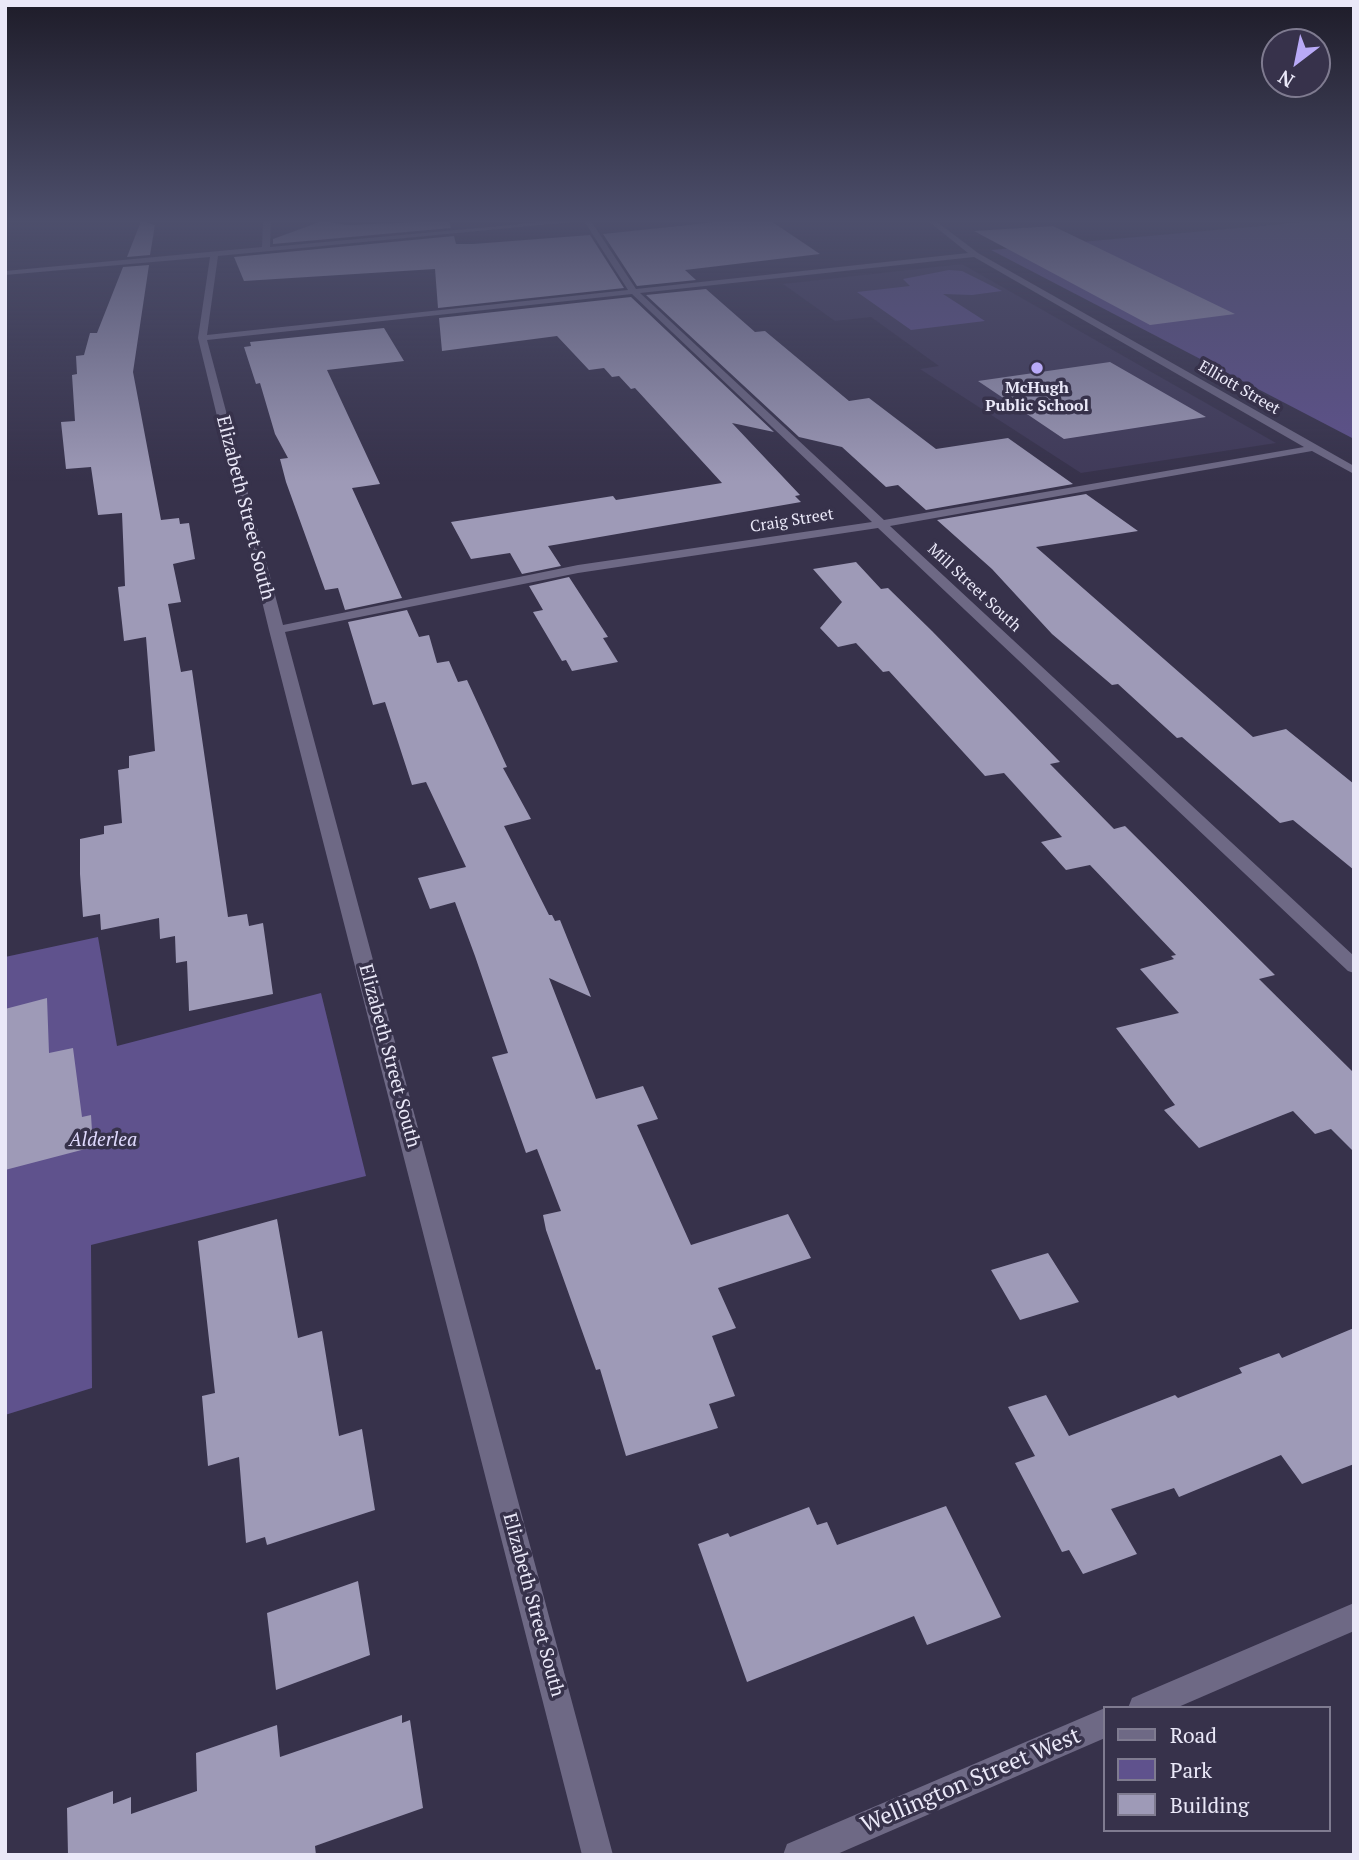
<!DOCTYPE html>
<style>
body{margin:0}
#map{position:relative;width:1359px;height:1860px;overflow:hidden;background:#37324b;font-family:"PT Serif",serif}
canvas{display:block}
.frame{position:absolute;inset:0;border:7px solid #eae8f8;pointer-events:none}
.legend{position:absolute;left:1103px;top:1706px;width:228px;height:126px;box-sizing:border-box;background:#37324b;border:2px solid #7f7b90;margin:0;padding:9px 12px;list-style:none;font-size:21px;color:#eae8f8}
.legend li{display:flex;align-items:center;gap:14px;height:35px}
.legend b{width:35px;border:2px solid #7f7b90}
.north{position:absolute;left:1261px;top:28px;width:70px;height:70px;box-sizing:border-box;background:#37324b;border:2px solid #7f7b90;border-radius:50%;rotate:212deg;font-size:19px;font-weight:700;line-height:28px;text-align:center;color:#eae8f8}
.north::after{content:'';display:block;margin:auto;width:24px;height:32px;background:#b9aaf7;clip-path:polygon(50% 0,100% 100%,50% 72%,0 100%)}
</style>
<div id="map">
<canvas width="1359" height="1860"></canvas>
<div class="frame"></div>
<ul class="legend">
<li><b style="height:9px;background:#6e6985"></b>Road</li>
<li><b style="height:19px;background:#5f528d"></b>Park</li>
<li><b style="height:19px;background:#9e9ab7"></b>Building</li>
</ul>
<div class="north">N</div>
</div>
<script>
const g = document.querySelector('canvas').getContext('2d');
g.lineJoin = 'round';
function fillPath(path, color) { g.fillStyle = color; g.fill(path, 'evenodd'); }
const poly = rows => new Path2D(rows.map(r => 'M' + r).join(''));
function strokePath(path, color, width, dash) { g.strokeStyle = color; g.lineWidth = width; g.lineCap = dash ? 'butt' : 'round'; g.setLineDash(dash || []); g.stroke(path); }
function drawText(font, color, halo, rows, align = 'center') {
  g.font = font + ' "PT Serif",serif'; g.lineWidth = 7; g.setLineDash([]); g.textBaseline = 'middle'; g.strokeStyle = halo; g.fillStyle = color; for (const [text, x, y, turn = 0] of rows) {
    g.save(); g.translate(x, y); g.rotate((+turn || 0) * Math.PI / 180); g.textAlign = isNaN(turn) ? turn : align; if (halo) g.strokeText(text, 0, 0); g.fillText(text, 0, 0); g.restore();
  }
}
fillPath(poly([
 [962,264,1276,443,1081,473,920,369,939,366,871,317,835,321,783,284]
]), '#403a59');
fillPath(poly([
 [1316,221,1354,221,1354,439,991,250],
 [949,270,962,271,1002,291,972,295,943,294,985,321,911,330,857,292,910,286,903,279],
 [98,937,117,1046,321,993,366,1176,91,1245,92,1388,5,1415,5,957]
]), '#5f528d');
fillPath(poly([
 [141,221,155,225,150,255,127,257],
 [322,221,347,225,449,221,451,228,273,244,273,239],
 [725,221,771,221,820,254,685,270,696,280,637,286,603,234],
 [1053,226,1235,314,1150,325,974,231],
 [590,235,624,288,438,308,435,269,244,281,234,257,454,236,456,244,473,244],
 [149,265,133,372,161,520,179,518,180,524,189,523,195,559,173,564,181,602,168,604,181,672,192,670,228,917,247,914,249,926,263,923,273,994,189,1011,187,961,176,963,175,936,160,939,159,918,101,930,100,914,83,917,80,874,80,839,104,834,104,826,122,823,118,770,129,768,129,756,155,751,146,637,124,641,118,587,125,586,122,513,98,515,91,467,66,469,61,422,75,421,72,375,77,374,76,356,84,355,90,333,97,333,123,267],
 [706,289,755,332,765,331,849,401,869,398,936,449,1008,438,1073,484,926,510,898,485,886,487,842,447,799,437,646,295],
 [631,297,774,432,732,423,800,495,795,496,801,502,548,546,561,566,522,574,510,553,471,559,451,522,613,496,616,500,722,483,635,388,631,389,619,376,612,377,604,368,589,370,557,336,442,351,439,318],
 [384,328,404,361,327,370,380,484,352,488,402,598,345,610,338,588,325,590,286,482,280,459,288,458,275,434,260,383,256,384,244,347,251,346,250,342],
 [1110,362,1206,417,1064,439,978,381],
 [1086,494,1138,531,1036,547,1253,737,1286,729,1354,784,1354,870,1293,820,1280,823,1182,737,1177,738,1118,684,1112,685,1052,634,992,569,937,520],
 [856,562,881,589,888,588,932,631,1060,762,1050,764,1114,829,1125,826,1275,975,1259,979,1354,1073,1354,1152,1331,1129,1315,1134,1293,1111,1199,1148,1164,1110,1175,1105,1116,1028,1179,1013,1140,969,1174,959,1171,956,1176,955,1090,865,1066,870,1041,842,1062,837,1004,773,985,776,889,671,883,672,856,643,838,647,820,628,842,602,813,569],
 [569,577,608,637,603,638,618,662,572,671,566,660,562,661,533,612,543,610,529,586],
 [407,610,419,637,429,635,437,663,449,661,458,682,467,680,507,767,503,768,531,819,504,826,549,915,552,915,555,921,560,920,591,997,549,978,596,1099,643,1086,658,1119,637,1125,691,1245,788,1214,811,1258,718,1288,736,1328,712,1336,735,1396,709,1404,718,1428,626,1456,600,1369,596,1370,546,1230,543,1215,561,1211,537,1149,526,1153,492,1057,508,1053,475,956,455,902,430,909,418,878,466,867,426,782,412,785,385,702,373,705,348,622],
 [47,998,49,1053,73,1048,82,1117,91,1115,93,1147,5,1170,5,1009],
 [277,1219,298,1338,322,1331,339,1436,362,1429,375,1510,267,1545,265,1537,246,1543,239,1457,208,1466,202,1396,215,1393,198,1241],
 [1048,1253,1079,1302,1020,1320,991,1270],
 [1354,1328,1354,1464,1302,1484,1281,1455,1179,1497,1174,1488,1111,1509,1137,1554,1083,1574,1069,1550,1062,1552,1015,1463,1035,1456,1008,1407,1046,1395,1069,1436,1175,1395,1178,1398,1242,1373,1239,1368,1279,1353,1282,1358],
 [946,1506,1001,1617,927,1645,914,1616,747,1682,698,1544,728,1533,730,1537,809,1507,817,1525,827,1522,837,1545],
 [358,1581,370,1655,276,1690,267,1613],
 [402,1715,402,1723,410,1720,423,1808,315,1846,316,1855,68,1855,67,1808,113,1791,113,1804,131,1797,131,1814,197,1791,196,1753,277,1725,280,1757]
]), '#9e9ab7');
fillPath(poly([
 [263,221,271,221,270,247,553,221,583,221,218,256,207,335,628,290,584,221,591,221,636,289,968,253,928,221,936,221,978,253,1354,466,1354,474,1312,451,890,526,1354,956,1354,973,1348,971,878,528,578,573,285,632,613,1855,582,1855,269,630,198,338,210,257,5,275,5,271,262,247,263,221],
 [974,257,1304,447,884,520,640,293,974,257],
 [632,294,872,522,578,565,283,625,207,340,632,294],
 [1354,1603,1354,1631,1176,1708,1128,1708,1132,1698,1354,1603],
 [1105,1708,1105,1738,835,1855,783,1855,787,1844,1105,1708]
]), '#6e6985');
const sky = g.createLinearGradient(0, 0, 0, 482);
sky.addColorStop(0, '#1e1c29');
sky.addColorStop(0.46, '#4d4f6c');
sky.addColorStop(1, '#4d4f6c00');
g.fillStyle = sky;
g.fillRect(0, 0, 1359, 482);
for (const [x, y, r, color] of [
 [1037,368,7,"#b9aaf7"]
]) { const dot = new Path2D(); dot.arc(x, y, r, 0, 2 * Math.PI); g.fillStyle = color; g.fill(dot); strokePath(dot, '#37324b', 2.5); }
drawText('bold 16px', '#eae8f8', '#37324b', [
 ["McHugh",1037,388],
 ["Public School",1037,406]
]);
drawText('16px', '#eae8f8', '#37324b', [
 ["Elliott Street",1239,388,30],
 ["Craig Street",792,521,-9],
 ["Mill Street South",974,588,43]
]);
drawText('19px', '#eae8f8', '#37324b', [
 ["Elizabeth Street South",245,508,76],
 ["Elizabeth Street South",389,1056,75],
 ["Elizabeth Street South",533,1605,75]
]);
drawText('italic 19px', '#e0dafe', '#37324b', [
 ["Alderlea",103,1141]
]);
drawText('23px', '#eae8f8', '#37324b', [
 ["Wellington Street West",971,1781,-23]
]);
</script>
